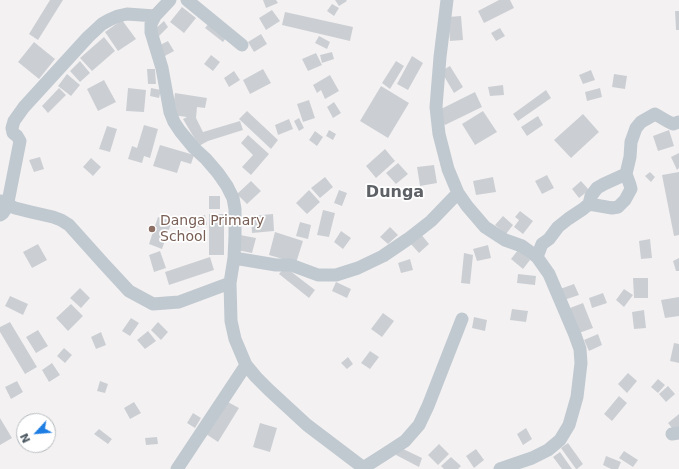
<!DOCTYPE html>
<style>
body{margin:0}
#map{position:relative;width:679px;height:469px;overflow:hidden;background:#f4f1f2;font-family:"DejaVu Sans",sans-serif}
canvas{display:block}
.north{position:absolute;left:16px;top:413px;width:40px;height:40px;box-sizing:border-box;background:#fff;border:1px solid #b6bbbf;border-radius:50%;rotate:244deg;font-size:11px;font-weight:700;line-height:16px;text-align:center;color:#49565f}
.north::after{content:'';display:block;margin:auto;width:14px;height:18px;background:#1d7de2;clip-path:polygon(50% 0,100% 100%,50% 72%,0 100%)}
</style>
<div id="map">
<canvas width="679" height="469"></canvas>
<div class="north">N</div>
</div>
<script>
const g = document.querySelector('canvas').getContext('2d');
g.lineJoin = 'round';
function fillPath(path, color) { g.fillStyle = color; g.fill(path, 'evenodd'); }
const poly = rows => new Path2D(rows.map(r => 'M' + r).join(''));
function strokePath(path, color, width, dash) { g.strokeStyle = color; g.lineWidth = width; g.lineCap = dash ? 'butt' : 'round'; g.setLineDash(dash || []); g.stroke(path); }
function drawText(font, color, halo, rows, align = 'center') {
  g.font = font + ' "DejaVu Sans",sans-serif'; g.lineWidth = 3.5; g.setLineDash([]); g.textBaseline = 'middle'; g.strokeStyle = halo; g.fillStyle = color; for (const [text, x, y, turn = 0] of rows) {
    g.save(); g.translate(x, y); g.rotate((+turn || 0) * Math.PI / 180); g.textAlign = isNaN(turn) ? turn : align; if (halo) g.strokeText(text, 0, 0); g.fillText(text, 0, 0); g.restore();
  }
}
fillPath(poly([
 [50,0,63,0,38,40,29,34],
 [263,0,276,0,278,3,266,8],
 [335,0,346,0,347,1,339,6],
 [499,0,510,0,514,8,484,23,478,11],
 [332,4,339,8,334,16,327,11],
 [182,7,196,18,184,33,170,22],
 [272,10,280,21,266,30,259,18],
 [675,11,679,11,679,30,676,30],
 [285,12,353,27,350,41,282,25],
 [461,16,463,40,450,41,448,17],
 [122,20,136,39,118,51,105,32],
 [164,21,168,27,159,36,154,30],
 [210,22,228,35,223,42,205,28],
 [500,28,505,36,496,41,491,33],
 [261,34,267,44,254,52,248,42],
 [319,36,330,42,327,49,315,43],
 [104,37,115,51,92,71,80,58],
 [168,41,174,51,163,57,158,46],
 [34,42,55,59,39,79,18,62],
 [332,52,334,59,322,63,320,55],
 [316,53,322,65,308,71,302,59],
 [211,55,220,62,213,71,204,64],
 [412,56,423,63,408,90,397,84],
 [80,61,90,73,80,82,70,71],
 [396,61,404,66,390,89,382,83],
 [450,66,463,87,454,93,441,71],
 [147,69,155,69,156,84,148,84],
 [263,69,271,83,250,94,243,80],
 [591,70,595,80,583,84,579,75],
 [234,71,240,80,229,87,224,78],
 [67,74,80,85,71,96,58,86],
 [614,74,627,76,625,89,612,87],
 [330,75,339,91,325,99,321,90,317,93,313,85],
 [104,80,116,102,98,111,87,89],
 [503,85,504,95,490,96,488,87],
 [381,86,409,103,388,138,360,121],
 [59,88,66,95,48,113,42,106],
 [128,88,146,90,144,112,126,111],
 [151,88,161,90,159,98,150,96],
 [600,88,602,97,587,101,585,92],
 [546,90,551,98,518,121,513,114],
 [475,92,482,107,445,125,437,111],
 [175,93,207,98,205,108,197,107,196,118,203,132,240,121,243,130,208,141,199,146,183,119,187,117,172,115],
 [309,100,315,118,303,122,297,104],
 [334,102,341,113,333,118,327,107],
 [247,111,278,140,271,149,239,119],
 [483,111,497,132,475,145,462,124],
 [583,114,599,132,571,158,554,140],
 [538,116,543,125,527,136,521,127],
 [299,118,304,128,299,131,294,121],
 [289,119,293,129,278,135,275,125],
 [144,125,158,129,150,158,144,156,142,163,128,159,132,146,137,148],
 [107,126,117,129,110,152,99,149],
 [329,130,336,134,333,140,326,136],
 [669,130,674,146,658,151,653,136],
 [315,131,323,137,317,146,309,140],
 [248,135,269,154,251,175,242,167,253,155,241,143],
 [160,145,194,155,191,164,181,161,177,173,153,166],
 [385,149,395,161,376,178,366,166],
 [679,153,679,168,677,170,671,157],
 [40,157,44,169,34,172,29,160],
 [91,158,101,167,93,176,83,167],
 [398,163,408,174,396,184,386,173],
 [434,165,437,183,420,186,417,167],
 [650,172,655,177,651,182,645,176],
 [679,172,679,235,674,236,662,175],
 [547,175,554,188,542,194,535,181],
 [325,177,333,187,320,198,311,188],
 [493,177,496,192,476,195,473,181],
 [251,181,261,191,247,204,237,194],
 [581,181,589,190,579,198,572,189],
 [309,190,320,202,307,214,296,203],
 [339,190,347,193,342,206,334,203],
 [209,196,220,196,220,209,209,209],
 [323,210,335,213,329,237,317,235],
 [520,211,533,221,523,234,514,227,519,220,515,217],
 [209,214,224,214,224,255,209,255],
 [273,214,274,231,252,233,251,216],
 [205,215,207,225,191,228,189,219],
 [503,216,513,225,506,234,495,225],
 [158,217,172,221,162,249,149,244],
 [300,222,311,225,308,239,296,236],
 [390,227,398,235,388,244,380,237],
 [341,231,351,238,343,249,334,242],
 [275,232,303,241,296,263,269,255],
 [420,233,429,244,419,253,410,243],
 [240,235,256,238,252,253,237,250],
 [650,239,652,258,641,259,639,241],
 [38,244,47,260,32,268,23,252],
 [488,245,491,258,477,261,473,249],
 [518,250,530,260,523,269,511,259],
 [160,251,166,268,154,272,149,255],
 [464,253,473,255,470,284,461,283],
 [210,257,214,270,169,285,165,272],
 [679,258,679,271,676,271,673,261],
 [410,259,413,270,401,273,398,263],
 [285,267,315,290,309,298,279,274],
 [518,274,536,276,535,285,517,283],
 [633,278,648,278,648,298,634,298],
 [336,282,351,289,347,298,332,291],
 [574,284,579,295,564,300,560,289],
 [80,288,90,298,81,308,70,298],
 [624,289,633,295,624,307,616,300],
 [603,293,607,303,592,308,589,298],
 [10,296,28,304,23,315,5,306],
 [679,297,679,316,665,318,661,300],
 [583,303,593,328,579,333,570,308],
 [71,304,83,316,68,331,56,318],
 [512,309,528,311,526,322,510,320],
 [644,310,646,328,634,329,632,312],
 [383,313,394,321,382,337,371,329],
 [474,317,487,320,485,331,472,328],
 [131,318,139,323,130,336,122,331],
 [10,322,37,367,25,374,0,332,0,327],
 [158,322,168,332,161,340,151,330],
 [38,330,48,346,36,353,26,337],
 [148,331,156,341,145,349,137,340],
 [101,332,106,345,96,349,91,337],
 [598,334,602,345,589,351,584,340],
 [674,343,679,344,679,363,670,361],
 [64,348,72,355,65,363,57,356],
 [370,351,379,357,370,369,361,363],
 [348,357,353,364,347,369,341,363],
 [52,363,60,375,49,382,42,370],
 [628,373,637,381,627,393,618,384],
 [658,379,665,385,658,393,651,387],
 [17,381,23,392,11,399,5,387],
 [100,381,108,384,105,393,97,391],
 [668,386,675,394,666,402,659,394],
 [619,396,627,403,612,421,604,414],
 [226,401,239,408,218,442,206,434],
 [134,402,141,413,130,419,124,408],
 [193,413,201,418,195,428,187,423],
 [679,414,679,431,676,433,668,423],
 [0,418,12,438,0,445],
 [260,423,277,428,270,452,253,447],
 [526,428,532,439,523,445,517,434],
 [99,429,112,439,108,444,94,434],
 [157,437,158,444,146,445,145,438],
 [568,443,583,464,577,469,576,469,561,448],
 [439,444,449,454,438,465,428,455],
 [399,447,422,458,419,467,396,455],
 [476,449,484,460,474,468,466,456],
 [624,451,638,460,633,467,619,458],
 [560,452,572,469,562,469,553,457],
 [606,456,621,462,618,469,611,469,603,465],
 [451,457,461,466,458,469,444,469,441,466]
]), '#cbcfd3');
strokePath(poly([
 [170,0,155,16,151,24,151,32,162,68,170,112,174,122,180,131,194,148,206,159,218,173,227,186,233,198,235,209,235,236,234,258,230,283,231,321,235,339,246,365,256,377,269,390,307,425,365,469],
 [187,0,242,45],
 [447,0,440,57,436,107,439,134,448,169,458,193,467,206,485,227,505,240,522,246,537,257,549,274,575,335,580,349,581,363,577,397,569,425,560,440,548,450,532,458,500,469],
 [1,201,15,208,31,212,53,217,61,220,69,225,104,264,129,291,153,304,179,302,230,283],
 [589,204,591,196,597,188,604,184,626,174],
 [0,215,3,213,7,207,20,141,17,136,13,133,12,128,14,121,24,107,88,37,102,24,109,20,118,16,127,14,155,16],
 [537,257,542,244,549,239,558,227,568,219,583,209,589,204,612,208,618,207,625,200,631,189,630,185,626,174,630,157,631,142,636,128,641,122,655,114,667,121,673,124,679,122],
 [234,258,276,265,291,265,318,275,336,275,358,268,383,256,408,239,431,221,458,193],
 [672,434,679,433],
 [363,468,385,454,405,441,419,425,428,406,462,319],
 [177,469,246,365]
]), '#c0c9d0', 13);
for (const [x, y, r, color] of [
 [152,229,4,"#8d6e63"]
]) { const dot = new Path2D(); dot.arc(x, y, r, 0, 2 * Math.PI); g.fillStyle = color; g.fill(dot); strokePath(dot, '#fff', 1.5); }
drawText('14px', '#785e54', '#fff', [
 ["Danga Primary",160,221],
 ["School",160,237]
], 'left');
drawText('bold 16px', '#5e6266', '#fff', [
 ["Dunga",395,193]
]);
</script>
